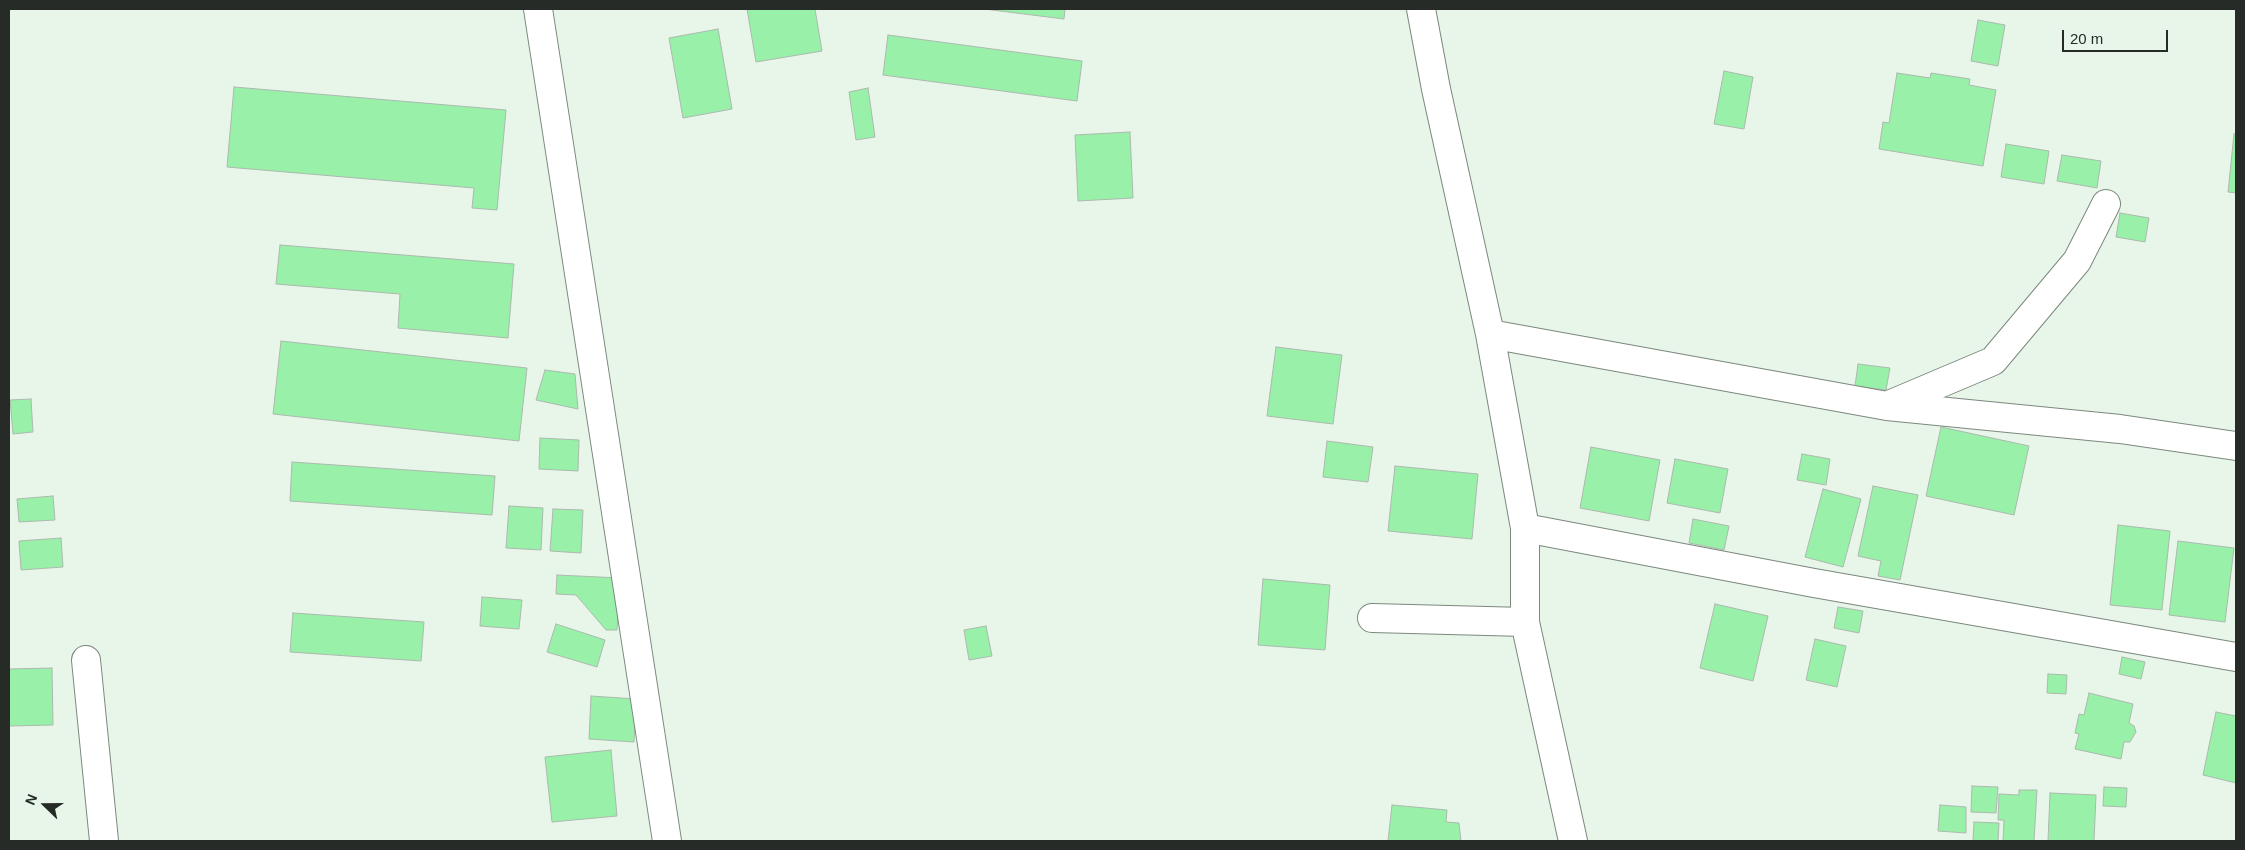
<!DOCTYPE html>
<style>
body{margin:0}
#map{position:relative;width:2245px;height:850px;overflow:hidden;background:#e8f6ea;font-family:Helvetica,sans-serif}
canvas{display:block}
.frame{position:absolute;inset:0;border:10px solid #262b27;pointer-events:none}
.north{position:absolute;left:20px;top:780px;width:50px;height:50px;-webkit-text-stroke:4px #e8f6ea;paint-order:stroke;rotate:292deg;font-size:14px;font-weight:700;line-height:20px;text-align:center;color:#262b27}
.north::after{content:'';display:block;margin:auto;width:18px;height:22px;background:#262b27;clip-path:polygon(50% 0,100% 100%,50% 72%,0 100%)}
.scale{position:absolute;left:2062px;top:30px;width:106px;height:22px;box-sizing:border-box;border:2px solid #262b27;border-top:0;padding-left:6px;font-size:15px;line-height:18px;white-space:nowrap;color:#262b27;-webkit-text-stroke:4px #e8f6ea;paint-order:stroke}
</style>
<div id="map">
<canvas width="2245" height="850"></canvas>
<div class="frame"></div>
<div class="north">N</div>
<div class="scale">20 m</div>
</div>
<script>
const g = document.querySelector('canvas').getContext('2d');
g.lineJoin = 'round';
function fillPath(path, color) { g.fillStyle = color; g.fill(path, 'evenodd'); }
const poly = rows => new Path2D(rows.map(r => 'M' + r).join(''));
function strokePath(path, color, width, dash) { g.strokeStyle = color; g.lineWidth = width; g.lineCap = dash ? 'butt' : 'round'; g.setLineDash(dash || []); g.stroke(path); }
const building = poly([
 [747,9,815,9,822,51,756,62,747,9],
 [984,9,1065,9,1064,19,984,9],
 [1978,20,2005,25,1998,66,1971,61,1978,20],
 [718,29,732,109,683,118,669,38,718,29],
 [888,35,1082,61,1077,101,883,75,888,35],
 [1724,71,1753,77,1744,129,1714,124,1724,71],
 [1897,73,1930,78,1931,73,1970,79,1969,85,1996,90,1983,166,1879,149,1883,122,1889,123,1897,73],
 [234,87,506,110,497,210,472,208,474,188,227,167,234,87],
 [868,88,875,137,856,140,849,92,868,88],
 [1130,132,1133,198,1078,201,1075,135,1130,132],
 [2234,134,2236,134,2236,193,2228,192,2234,134],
 [2006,144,2049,151,2044,184,2001,177,2006,144],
 [2062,155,2101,161,2097,188,2057,181,2062,155],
 [2120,213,2149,218,2145,242,2116,237,2120,213],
 [280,245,514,264,508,338,398,328,400,294,276,284,280,245],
 [281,341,527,368,519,441,273,414,281,341],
 [1276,347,1342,355,1333,424,1267,416,1276,347],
 [1858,364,1890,368,1886,390,1855,386,1858,364],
 [545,370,575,374,578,409,536,400,545,370],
 [31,399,33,432,13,434,10,400,31,399],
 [1941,427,2029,446,2014,515,1926,496,1941,427],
 [540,438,579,440,578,471,539,469,540,438],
 [1327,441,1373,447,1368,482,1323,477,1327,441],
 [1591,447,1660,460,1649,521,1580,508,1591,447],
 [1802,454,1830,459,1826,485,1797,480,1802,454],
 [1675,459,1728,469,1720,513,1667,503,1675,459],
 [292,462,495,476,492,515,290,501,292,462],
 [1395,466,1478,474,1472,539,1388,531,1395,466],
 [1873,486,1918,495,1900,580,1878,576,1881,561,1858,556,1873,486],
 [1823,489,1861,499,1843,567,1805,557,1823,489],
 [53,496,55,520,19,522,17,499,53,496],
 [509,506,543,508,541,550,506,548,509,506],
 [553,509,583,510,581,553,550,551,553,509],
 [1693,519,1729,526,1724,550,1689,543,1693,519],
 [2118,525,2170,531,2162,610,2110,605,2118,525],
 [61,538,63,567,21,570,19,541,61,538],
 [2178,541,2234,548,2225,622,2169,615,2178,541],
 [557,575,620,578,617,630,606,630,576,595,556,594,557,575],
 [1263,579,1330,585,1325,650,1258,645,1263,579],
 [482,597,522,600,519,629,480,626,482,597],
 [1715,604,1768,616,1753,681,1700,668,1715,604],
 [1838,607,1863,611,1859,633,1834,628,1838,607],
 [293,613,424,622,421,661,290,652,293,613],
 [556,624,605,640,597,667,547,652,556,624],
 [986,626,992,656,969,660,964,630,986,626],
 [1815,639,1846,646,1837,687,1806,680,1815,639],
 [2122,657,2145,662,2141,679,2119,674,2122,657],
 [52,668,53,725,9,726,9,669,52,668],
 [2048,674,2067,675,2066,694,2047,693,2048,674],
 [2089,693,2133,704,2129,723,2134,726,2136,732,2130,742,2124,742,2121,759,2075,749,2079,734,2075,733,2079,714,2084,715,2089,693],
 [591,696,636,699,634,742,589,739,591,696],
 [2216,712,2236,716,2236,783,2203,775,2216,712],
 [611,750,617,816,552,822,545,757,611,750],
 [1972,786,1998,787,1996,813,1971,812,1972,786],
 [2104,787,2127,788,2126,807,2103,806,2104,787],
 [2019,790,2037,790,2034,841,2003,841,2004,820,1998,820,1999,794,2019,795,2019,790],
 [2050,793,2096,795,2094,841,2048,841,2050,793],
 [1392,805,1447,810,1446,822,1459,823,1461,841,1388,841,1392,805],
 [1940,805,1966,807,1966,833,1938,831,1940,805],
 [1974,822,1999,823,1998,841,1973,841,1974,822]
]);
fillPath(building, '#98f0a9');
strokePath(building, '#acb9ae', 1);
const minor = poly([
 [538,9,667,841],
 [1421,9,1436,89,1490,334,1525,528,1525,622,1573,841],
 [1490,334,1887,406,2120,429,2236,446],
 [1889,405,1993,361,2077,261,2106,204],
 [1525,528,1814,583,2236,657],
 [1372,618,1525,622],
 [86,660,104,841]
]);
strokePath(minor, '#7c887d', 30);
strokePath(minor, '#fff', 28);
</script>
